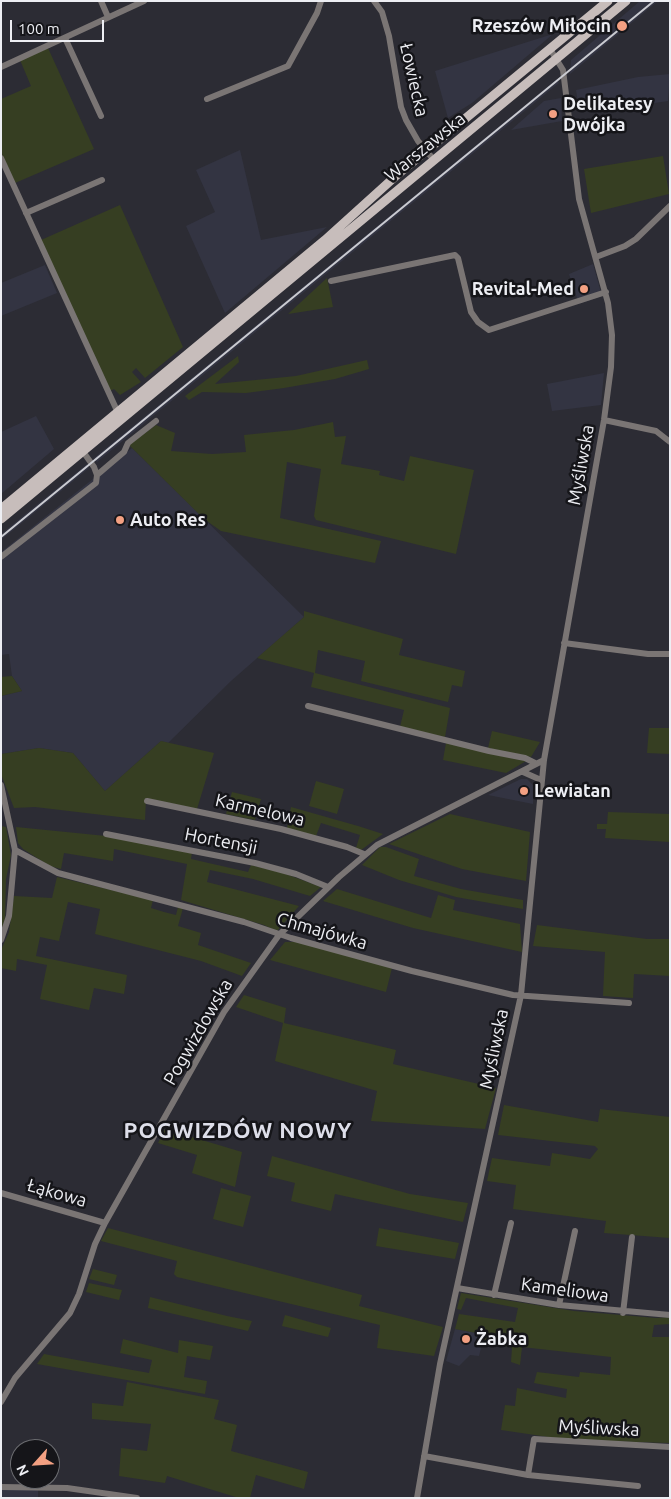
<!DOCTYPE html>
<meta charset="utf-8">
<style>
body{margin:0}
#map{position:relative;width:671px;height:1499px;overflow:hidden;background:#2c2c34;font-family:Ubuntu,sans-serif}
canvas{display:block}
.frame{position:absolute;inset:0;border:2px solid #edeef3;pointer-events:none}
.north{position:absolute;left:10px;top:1439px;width:50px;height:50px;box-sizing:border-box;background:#151519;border:1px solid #6b6c70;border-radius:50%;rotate:244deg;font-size:14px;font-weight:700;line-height:20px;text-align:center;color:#edeef3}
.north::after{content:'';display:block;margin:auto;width:18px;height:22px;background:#f3a082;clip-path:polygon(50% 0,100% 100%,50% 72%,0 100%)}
.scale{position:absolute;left:10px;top:20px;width:94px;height:22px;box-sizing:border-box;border:2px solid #edeef3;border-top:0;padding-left:6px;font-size:15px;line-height:18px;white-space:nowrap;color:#edeef3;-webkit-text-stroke:4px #151519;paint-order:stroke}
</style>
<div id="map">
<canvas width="671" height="1499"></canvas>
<div class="frame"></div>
<div class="north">N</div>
<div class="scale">100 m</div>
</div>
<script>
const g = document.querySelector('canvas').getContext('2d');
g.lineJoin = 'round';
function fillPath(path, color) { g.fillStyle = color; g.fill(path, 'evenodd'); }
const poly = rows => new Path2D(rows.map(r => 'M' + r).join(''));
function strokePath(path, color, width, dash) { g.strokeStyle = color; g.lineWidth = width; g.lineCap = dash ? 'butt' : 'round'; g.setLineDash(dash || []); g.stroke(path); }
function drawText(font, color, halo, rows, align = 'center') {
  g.font = font + ' Ubuntu,sans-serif'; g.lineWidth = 5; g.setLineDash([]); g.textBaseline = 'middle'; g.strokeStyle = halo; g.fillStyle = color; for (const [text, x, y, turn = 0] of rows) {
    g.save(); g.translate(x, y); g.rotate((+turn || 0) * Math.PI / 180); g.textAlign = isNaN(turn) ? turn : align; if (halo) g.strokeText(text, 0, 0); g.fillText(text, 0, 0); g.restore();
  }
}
fillPath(poly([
 [640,1,658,1,570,74,571,60],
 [553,34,472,103,448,118,435,71],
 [670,74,668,101,594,112,592,102,578,103,576,90,638,77],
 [557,79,559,83,555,86,97,462,94,458],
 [561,98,562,121,511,130,544,101],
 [240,150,261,240,327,227,225,313,186,226,215,212,196,170],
 [593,264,602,296,579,304,569,274],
 [45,265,57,293,1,316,1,283],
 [604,373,601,405,552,411,547,384],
 [36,416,54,449,1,494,1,432],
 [132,448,304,617,231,681,168,743,161,741,105,791,73,753,39,748,1,754,1,696,22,691,12,676,9,654,1,655,1,552],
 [87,464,89,468,1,540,1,534],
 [521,779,527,779,533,785,533,804,488,795],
 [455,1329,482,1334,481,1339,483,1340,479,1356,470,1355,459,1366,446,1361],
 [38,1489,38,1498,1,1498,1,1490]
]), '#333442');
fillPath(poly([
 [48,48,94,149,15,183,1,152,1,99,31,86,20,60],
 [663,156,669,194,591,213,584,169],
 [120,205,183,347,145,378,136,368,132,372,141,382,120,395,114,389,110,391,41,240],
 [327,278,333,307,288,314],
 [238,356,239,362,215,384,296,376,367,360,369,369,335,379,284,388,246,393,202,392,189,400,185,396],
 [333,422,335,437,346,436,341,464,380,471,379,475,404,481,410,456,474,470,456,554,316,520,314,516,321,469,287,462,280,518,381,541,375,563,221,531,204,519,129,445,156,425,175,433,171,451,212,454,246,452,244,435,294,430],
 [304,611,403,639,399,655,465,671,462,687,452,685,448,702,361,681,365,661,318,650,315,673,450,708,445,737,400,727,404,710,311,687,314,673,257,658,304,617],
 [12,676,22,691,1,696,1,677],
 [649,728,670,728,670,754,647,753],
 [492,731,540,742,531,757,488,748],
 [161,741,214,753,197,809,146,798,145,820,35,807,14,808,1,774,1,754,39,748,73,753,105,791],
 [446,743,526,761,506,773,443,760],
 [316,781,344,789,337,814,309,806],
 [232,792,261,799,255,820,226,814],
 [291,807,358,826,383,834,361,850,356,848,360,835,321,823,316,836,287,828],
 [608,812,670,814,670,842,605,838,606,829,597,829,597,824,607,824],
 [450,814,530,832,526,881,462,869,389,844],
 [1,826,6,827,11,855,6,879,5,920,1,931],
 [16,827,106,836,192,852,191,859,248,872,251,865,283,873,321,887,310,896,253,879,210,870,207,882,299,906,277,931,264,925,181,900,187,864,114,849,113,861,64,853,61,869,50,866,23,849,18,843],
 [380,847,386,847,419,859,414,876,461,889,523,900,523,909,456,897,399,880,362,865],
 [57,877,153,900,151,908,164,912,176,915,178,907,183,908,178,926,201,933,198,945,251,963,242,976,201,961,95,934,100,909,68,902,59,941,40,937,36,956,127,975,124,994,94,988,89,1010,40,999,47,965,17,959,16,971,1,968,1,950,9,932,14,896,52,898],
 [337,889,431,918,438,895,455,900,453,910,520,924,522,952,413,928,323,901],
 [537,925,647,939,670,939,670,976,634,974,633,998,603,996,605,952,533,946],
 [285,942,299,942,392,968,386,992,270,960],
 [244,995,286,1008,284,1023,396,1050,393,1064,496,1088,485,1129,371,1121,377,1091,275,1061,283,1023,236,1007],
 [504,1105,598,1122,600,1109,670,1117,670,1238,604,1233,606,1221,513,1209,516,1185,487,1181,492,1158,550,1166,552,1153,590,1159,598,1149,595,1146,498,1135],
 [165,1129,242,1152,235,1187,192,1173,197,1155,158,1143],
 [272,1156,410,1194,468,1203,463,1222,335,1194,331,1211,291,1201,295,1183,267,1176],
 [221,1188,251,1196,243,1227,213,1219],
 [108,1228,362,1295,359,1306,443,1327,434,1356,377,1348,380,1325,177,1277,174,1274,177,1261,101,1241],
 [379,1228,459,1243,455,1259,376,1246],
 [93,1269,117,1275,114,1285,89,1279],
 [89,1283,122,1290,119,1300,86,1292],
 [461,1293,574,1311,656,1318,670,1317,670,1324,654,1325,652,1337,670,1337,670,1443,569,1440,501,1430,505,1405,515,1406,517,1388,566,1398,567,1389,534,1383,537,1372,579,1377,580,1372,610,1375,611,1357,522,1347,520,1365,511,1362,512,1348,481,1340,482,1334,455,1329,459,1314,515,1322,518,1308,466,1298,461,1310,457,1309],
 [150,1297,227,1316,252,1321,248,1331,148,1308],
 [285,1315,331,1328,328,1337,282,1326],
 [123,1339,178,1353,179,1340,213,1346,210,1360,187,1356,184,1377,207,1381,205,1394,37,1364,44,1354,149,1373,152,1360,120,1353],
 [127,1382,219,1400,214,1419,237,1425,231,1451,308,1472,304,1489,256,1475,250,1498,239,1498,167,1476,165,1483,119,1476,121,1448,147,1451,151,1424,92,1419,92,1403,123,1406]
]), '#363e22');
strokePath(poly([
 [101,1,108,17],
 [374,1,382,12,389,36,401,107,406,120,418,141,434,160],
 [65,38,101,116],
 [1,67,144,1],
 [207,99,288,66,317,13,321,1],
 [1,158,119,415],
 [26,213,102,180],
 [596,257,625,246,636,239,670,206],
 [331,281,455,255,458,258,471,312,478,322,489,330,606,292],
 [604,420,656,431,670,442],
 [97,475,124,452,128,443,156,421],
 [1,557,96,483,97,475,94,467,84,453],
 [564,643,648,654,670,654],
 [308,706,489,751,525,758,535,763],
 [523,772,541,780],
 [1,785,15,850,9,916,1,940],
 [147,801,281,829,347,847,364,854],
 [106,834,255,863,296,874,328,887],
 [15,850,58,873,244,922,291,938,412,971,513,995,629,1003],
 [1,1193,105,1223],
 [457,1288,559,1305,670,1315],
 [494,1295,511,1223],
 [559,1305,575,1231],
 [623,1313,632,1237],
 [1,1402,15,1378,70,1313,79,1294,95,1244,105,1223,224,1012,279,935,339,877,377,845,544,760],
 [424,1456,528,1475],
 [638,1486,528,1475,534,1439,670,1447],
 [1,1487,67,1488,137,1498],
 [417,1498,440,1364,521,995,544,760,604,420,611,367,612,335,608,303,579,199,563,70,550,49]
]), '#7a7574', 6);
strokePath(poly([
 [1,509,325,240,398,174,608,1],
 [1,519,626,1]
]), '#c7bdbb', 9);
strokePath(poly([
 [1,537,654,1]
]), '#cacbd1', 2);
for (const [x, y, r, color] of [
 [622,26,6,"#f3a082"],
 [553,114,5,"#f3a082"],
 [584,289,5,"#f3a082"],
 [120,520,5,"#f3a082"],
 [524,791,5,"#f3a082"],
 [466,1339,5,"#f3a082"]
]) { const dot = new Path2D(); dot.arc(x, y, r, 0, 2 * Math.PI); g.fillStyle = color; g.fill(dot); strokePath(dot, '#151519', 2); }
drawText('bold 18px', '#edeef3', '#151519', [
 ["Rzeszów Miłocin",611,26,"right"],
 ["Delikatesy",563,104],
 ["Dwójka",563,125],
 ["Revital-Med",574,289,"right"],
 ["Auto Res",130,520],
 ["Lewiatan",534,791],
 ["Żabka",476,1339]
], 'left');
drawText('18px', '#edeef3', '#151519', [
 ["Łowiecka",414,80,77],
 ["Warszawska",425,147,-39],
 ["Myśliwska",581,465,-80],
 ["Karmelowa",260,810,13],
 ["Hortensji",221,841,11],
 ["Chmajówka",322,931,16],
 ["Pogwizdowska",198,1032,-60],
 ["Myśliwska",494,1049,-78],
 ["Łąkowa",57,1193,16],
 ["Kameliowa",565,1290,8],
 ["Myśliwska",599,1428,3]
]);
g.letterSpacing = '1px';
drawText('bold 22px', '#dddee9', '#151519', [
 ["POGWIZDÓW NOWY",238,1131]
]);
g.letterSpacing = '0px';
</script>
